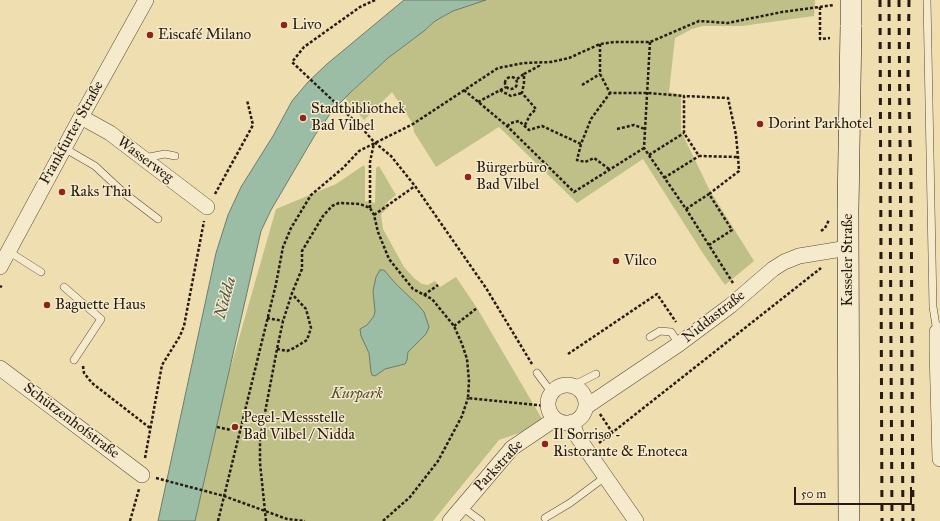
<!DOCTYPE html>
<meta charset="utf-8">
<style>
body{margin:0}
#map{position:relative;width:940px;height:521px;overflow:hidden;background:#efdfb0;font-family:"IM FELL Great Primer",serif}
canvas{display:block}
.scale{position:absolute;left:794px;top:487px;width:118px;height:18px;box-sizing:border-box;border:2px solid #271a10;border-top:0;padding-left:5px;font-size:12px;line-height:14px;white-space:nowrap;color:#271a10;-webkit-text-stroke:3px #f5eacc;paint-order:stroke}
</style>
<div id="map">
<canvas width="940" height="521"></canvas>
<div class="scale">50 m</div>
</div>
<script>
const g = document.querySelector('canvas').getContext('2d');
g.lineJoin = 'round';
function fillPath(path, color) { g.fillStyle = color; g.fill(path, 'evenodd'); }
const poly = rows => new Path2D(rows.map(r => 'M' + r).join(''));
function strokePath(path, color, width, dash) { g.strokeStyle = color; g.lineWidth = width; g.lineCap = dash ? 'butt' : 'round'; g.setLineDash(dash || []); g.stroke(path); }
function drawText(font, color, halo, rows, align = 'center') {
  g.font = font + ' "IM FELL Great Primer",serif'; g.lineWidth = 3; g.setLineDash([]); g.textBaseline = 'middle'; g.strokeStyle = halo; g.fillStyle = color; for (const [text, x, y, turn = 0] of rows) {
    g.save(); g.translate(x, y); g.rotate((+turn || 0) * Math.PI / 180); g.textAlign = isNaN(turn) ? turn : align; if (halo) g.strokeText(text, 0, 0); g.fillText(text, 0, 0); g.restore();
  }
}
fillPath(poly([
 [486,0,815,0,814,16,742,26,703,26,692,29,675,38,669,92,681,95,681,131,709,189,754,261,725,285,704,255,643,159,577,203,499,127,436,167,414,132,413,124,392,92,364,120,345,98,388,58,424,31,435,21,453,11],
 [364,165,365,168,365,201,375,203,376,168,379,166,396,195,385,204,388,208,381,214,383,229,404,267,415,279,422,284,428,285,435,281,440,287,456,277,477,308,545,424,499,440,433,521,195,521,229,373,276,209,336,184]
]), '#bec088');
const water = poly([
 [404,0,486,0,453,11,435,21,424,31,388,58,351,92,333,110,315,135,271,210,261,231,195,521,158,521,216,253,228,215,241,187,273,136,292,101,308,82,327,64,404,0],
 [380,270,384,270,396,284,418,305,424,312,429,327,426,334,408,352,407,360,405,364,385,369,375,376,372,375,371,372,369,353,361,336,360,329,367,325,374,316,375,311,373,291,376,277,380,270]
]);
fillPath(water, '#9bbda6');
strokePath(water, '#6d7c6a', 1);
const service = poly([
 [927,0,933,307,937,332],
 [64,148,95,166,124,193,158,219],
 [144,158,165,154,175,156],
 [8,251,41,272],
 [64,287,101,319,74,360],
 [650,337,660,331,671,332,679,344],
 [537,373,552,393],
 [572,386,596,374],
 [462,507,481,521],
 [545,518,570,503,605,477]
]);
const minor = poly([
 [81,117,110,133,207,207],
 [0,267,81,117,146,0],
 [940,330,937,332,937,350,940,459],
 [0,368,142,475],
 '548 404a19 19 0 1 1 38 0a19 19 0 1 1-38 0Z',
 [587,406,679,344,730,306,773,269,784,262,799,256,848,248],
 [572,422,577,436,636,521],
 [450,521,512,448,555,419]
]);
const secondary = poly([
 [849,521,848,211,851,25]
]);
strokePath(service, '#594b38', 8);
strokePath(minor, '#594b38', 16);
strokePath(secondary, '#271a10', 22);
strokePath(poly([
 [375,0,360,7,304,47,292,62,361,127,374,142,391,156,415,186,486,288,532,364],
 [820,7,820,39,830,38],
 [650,42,644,148,686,209,733,283],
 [600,44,600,74,610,93,648,93,684,96],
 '505 83a6 6 0 1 1 12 0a6 6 0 1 1-12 0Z',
 [517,79,524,74],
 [582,85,600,74],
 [464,90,507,126,574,192,644,148],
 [500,90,503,92,511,96,522,93],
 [478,102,506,87],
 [525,125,530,115,536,109,522,93,524,83,524,74,539,66,539,63],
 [507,126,511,123,519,121,529,130,542,126,581,144],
 [617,129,634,125,645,129],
 [649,155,684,133],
 [609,169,594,158,585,162,577,160,581,144,591,119,610,93],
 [664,178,699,156],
 [215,194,253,125,247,100],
 [709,194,739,171,738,157,736,135,728,98,684,96,684,133,699,156,738,157],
 [370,208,370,162,374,143],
 [686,209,709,194,732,230,709,245],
 [374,215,415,186],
 [821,231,825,228,829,220],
 [0,286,2,287],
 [424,295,438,285],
 [267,318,283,321],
 [454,326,477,308],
 [277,349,287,351,294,348,307,340,311,328,306,309,292,294],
 [568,354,657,294,676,322],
 [83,366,84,373,92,383,150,428],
 [600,414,612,432],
 [217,427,231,430],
 [599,443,821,268],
 [145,458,162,365,180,336,184,326,204,221],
 [156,478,224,496,287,519,305,521],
 [130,521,139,489],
 [218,521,276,284,283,247,291,228,311,195,343,168,359,151,413,124,498,68,524,63,551,62,569,58,600,44,614,42,650,42,699,21,728,23,782,12,834,5],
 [266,521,260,463,260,439,277,349,283,321,292,293,302,269,302,251,323,216,332,206,339,203,360,204,370,208,374,215,378,232,389,259,413,289,432,299,454,326,462,344,467,359,469,381,468,398,546,406],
 [383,521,410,497,438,461,462,416,468,398]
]), '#271a10', 2.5, [3, 2]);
strokePath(service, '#f5eacc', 7);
strokePath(minor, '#f5eacc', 15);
strokePath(secondary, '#f5eacc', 21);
strokePath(poly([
 [880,0,882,521],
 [889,0,892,521],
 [899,0,903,521],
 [909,0,908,75,911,176,913,521]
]), '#271a10', 3, [7, 7]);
const secondaryBridge = poly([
 [851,25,851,0]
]);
strokePath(secondaryBridge, '#271a10', 22, []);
strokePath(secondaryBridge, '#f5eacc', 21);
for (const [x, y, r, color] of [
 [284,25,4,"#8f2418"],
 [150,35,4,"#8f2418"],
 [303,118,4,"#8f2418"],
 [760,124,4,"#8f2418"],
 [468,177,4,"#8f2418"],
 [62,192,4,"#8f2418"],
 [616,261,4,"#8f2418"],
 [47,305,4,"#8f2418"],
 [235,427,4,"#8f2418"],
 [545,444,4,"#8f2418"]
]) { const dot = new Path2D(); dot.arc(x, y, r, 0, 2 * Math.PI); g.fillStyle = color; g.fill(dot); strokePath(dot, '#f5eacc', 1.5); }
drawText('15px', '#271a10', '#f5eacc', [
 ["Livo",292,25],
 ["Eiscafé Milano",158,35],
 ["Stadtbibliothek",311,109],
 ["Bad Vilbel",311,126],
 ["Dorint Parkhotel",768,124],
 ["Bürgerbüro",476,168],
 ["Bad Vilbel",476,185],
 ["Raks Thai",70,192],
 ["Vilco",624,261],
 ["Baguette Haus",55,305],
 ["Pegel-Messstelle",243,418],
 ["Bad Vilbel / Nidda",243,435],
 ["Il Sorriso -",553,435],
 ["Ristorante & Enoteca",553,452]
], 'left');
drawText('15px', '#271a10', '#f5eacc', [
 ["Frankfurter Straße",72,133,-61],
 ["Wasserweg",145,160,37],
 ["Kasseler Straße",848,260,-90],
 ["Niddastraße",714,317,-38],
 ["Schützenhofstraße",71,421,37],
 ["Parkstraße",499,466,-47]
]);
drawText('italic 15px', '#544c34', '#f5eacc', [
 ["Kurpark",357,394]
]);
drawText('italic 16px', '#505344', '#f5eacc', [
 ["Nidda",226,298,-75]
]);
</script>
